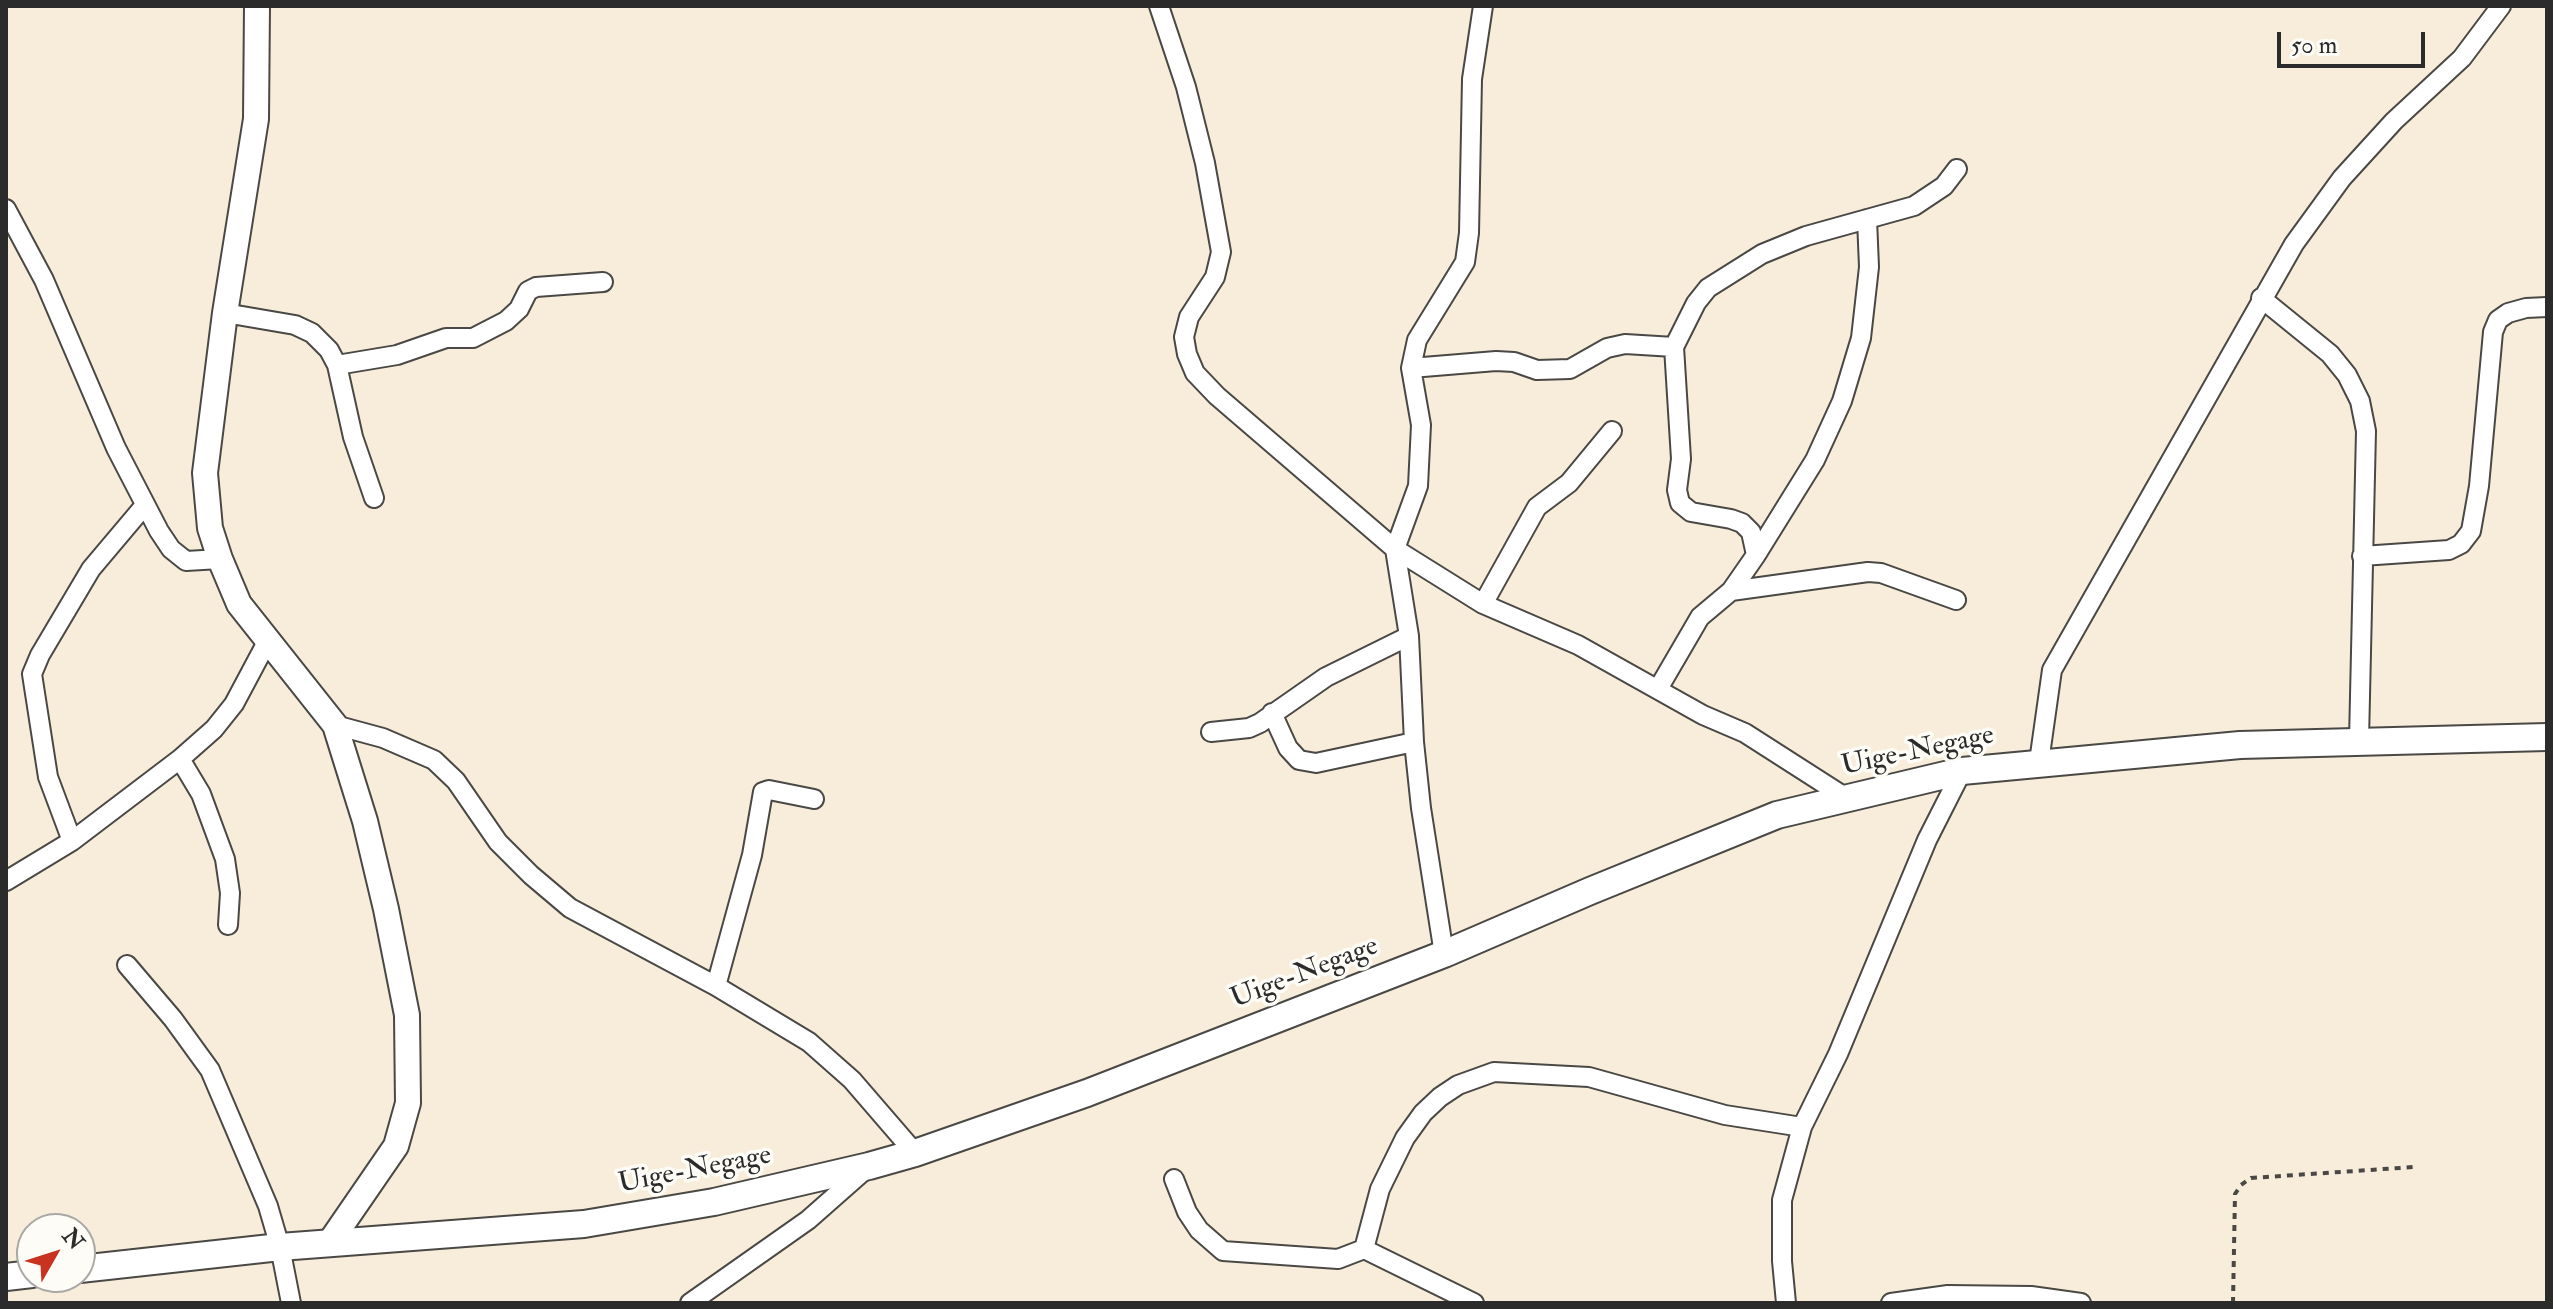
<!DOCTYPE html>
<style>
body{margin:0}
#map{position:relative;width:2553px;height:1309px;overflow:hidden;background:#f8eddb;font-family:"IM FELL Double Pica",serif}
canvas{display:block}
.frame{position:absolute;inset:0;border:8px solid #2b2b2b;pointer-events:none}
.north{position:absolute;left:16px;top:1213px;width:80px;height:80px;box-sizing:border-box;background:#fdfcf7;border:2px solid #a9a8a5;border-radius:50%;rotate:51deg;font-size:22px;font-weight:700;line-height:32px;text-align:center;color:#2b2b2b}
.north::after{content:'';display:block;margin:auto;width:28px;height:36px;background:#c8321e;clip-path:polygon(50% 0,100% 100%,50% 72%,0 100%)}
.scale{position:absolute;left:2277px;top:32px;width:148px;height:36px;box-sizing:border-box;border:4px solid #2b2b2b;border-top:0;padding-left:10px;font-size:24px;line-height:28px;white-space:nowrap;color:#2b2b2b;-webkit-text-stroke:6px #fdfcf7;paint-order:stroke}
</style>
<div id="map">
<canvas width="2553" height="1309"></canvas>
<div class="frame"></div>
<div class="north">N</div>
<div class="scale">50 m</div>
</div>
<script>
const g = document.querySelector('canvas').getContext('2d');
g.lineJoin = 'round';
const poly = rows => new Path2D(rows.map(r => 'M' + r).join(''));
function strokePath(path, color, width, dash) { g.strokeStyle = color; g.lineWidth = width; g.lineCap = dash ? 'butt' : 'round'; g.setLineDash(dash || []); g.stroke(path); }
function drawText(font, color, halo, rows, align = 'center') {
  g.font = font + ' "IM FELL Double Pica",serif'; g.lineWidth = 7; g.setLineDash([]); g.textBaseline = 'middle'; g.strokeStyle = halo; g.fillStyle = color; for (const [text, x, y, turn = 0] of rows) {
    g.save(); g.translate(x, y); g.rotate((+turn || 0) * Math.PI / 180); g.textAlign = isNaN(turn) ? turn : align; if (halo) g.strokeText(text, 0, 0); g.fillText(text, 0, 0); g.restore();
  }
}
const minor = poly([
 [1159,6,1186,87,1205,163,1221,252,1215,277,1189,317,1184,337,1187,354,1195,373,1217,396,1395,549,1483,604,1578,645,1703,715,1745,733,1848,799],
 [6,209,44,280,116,448,159,531,171,549,186,561,220,559],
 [2261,298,2330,354,2347,375,2360,401,2366,431,2359,740],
 [225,313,295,325,312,333,329,350,337,365,353,437,374,498],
 [337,365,397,355,446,338,473,338,506,321,519,309,528,291,536,287,603,282],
 [1411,368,1496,361,1514,362,1537,370,1570,369,1607,348,1625,344,1674,347],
 [1756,555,1751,532,1742,523,1731,519,1691,512,1680,503,1677,490,1681,459,1674,347,1696,303,1708,288,1762,254,1806,236,1914,206,1944,186,1957,169],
 [2362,556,2449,550,2461,544,2471,531,2479,486,2493,332,2498,320,2508,313,2526,308,2547,307],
 [1731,591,1868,572,1881,573,1956,600],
 [1483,604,1537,507,1569,483,1612,431],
 [1658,689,1700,617,1731,591,1756,555,1815,460,1842,401,1861,338,1869,267,1867,219],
 [1272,713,1288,748,1299,760,1316,763,1414,742],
 [335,725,383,738,434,760,456,781,498,842,531,875,570,908,716,986,809,1042,852,1080,915,1153],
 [1211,732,1249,728,1260,723,1326,677,1409,636],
 [180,759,201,794,225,859,230,893,228,925],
 [2039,762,2052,670,2294,244,2342,178,2394,121,2462,58,2501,6],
 [72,841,48,777,32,674,40,655,91,569,145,505],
 [6,881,72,841,180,759,214,729,234,704,267,642],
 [1444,954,1421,808,1414,742,1409,636,1395,549,1418,486,1421,425,1411,368,1417,340,1465,262,1469,233,1472,79,1483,6],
 [127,965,173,1019,210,1070,268,1206,280,1247,291,1303],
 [716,986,752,855,763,792,769,790,814,799],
 [1174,1179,1187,1212,1199,1230,1223,1251,1338,1259,1364,1249,1474,1303],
 [1364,1249,1380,1189,1405,1138,1423,1113,1440,1097,1458,1085,1494,1072,1589,1077,1725,1115,1802,1127],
 [690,1303,808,1220,867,1168],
 [1786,1303,1782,1261,1782,1200,1802,1127,1838,1054,1927,840,1962,771],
 [1891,1303,1948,1295,2031,1296,2081,1303]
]);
const tertiary = poly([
 [257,6,256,119,225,313,205,473,210,528,220,559,239,604,335,725,365,821,386,909,407,1015,408,1103,396,1146,330,1242]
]);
const secondary = poly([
 [80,1269,280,1247,584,1224,714,1202,869,1166,915,1153,1087,1093,1444,954,1590,891,1777,815,1962,771,2240,745,2547,737],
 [6,1277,32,1274]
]);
strokePath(minor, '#4a4845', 22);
strokePath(tertiary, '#4a4845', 28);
strokePath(secondary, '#4a4845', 30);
strokePath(poly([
 [2233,1303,2235,1194,2241,1185,2251,1178,2414,1167]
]), '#4a4845', 4, [6, 6]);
strokePath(minor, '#fff', 18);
strokePath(tertiary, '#fff', 24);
strokePath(secondary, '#fff', 26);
drawText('28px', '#2b2b2b', '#fdfcf7', [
 ["Uige-Negage",1918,752,-12],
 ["Uige-Negage",1305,974,-21],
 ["Uige-Negage",695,1171,-11]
]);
</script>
